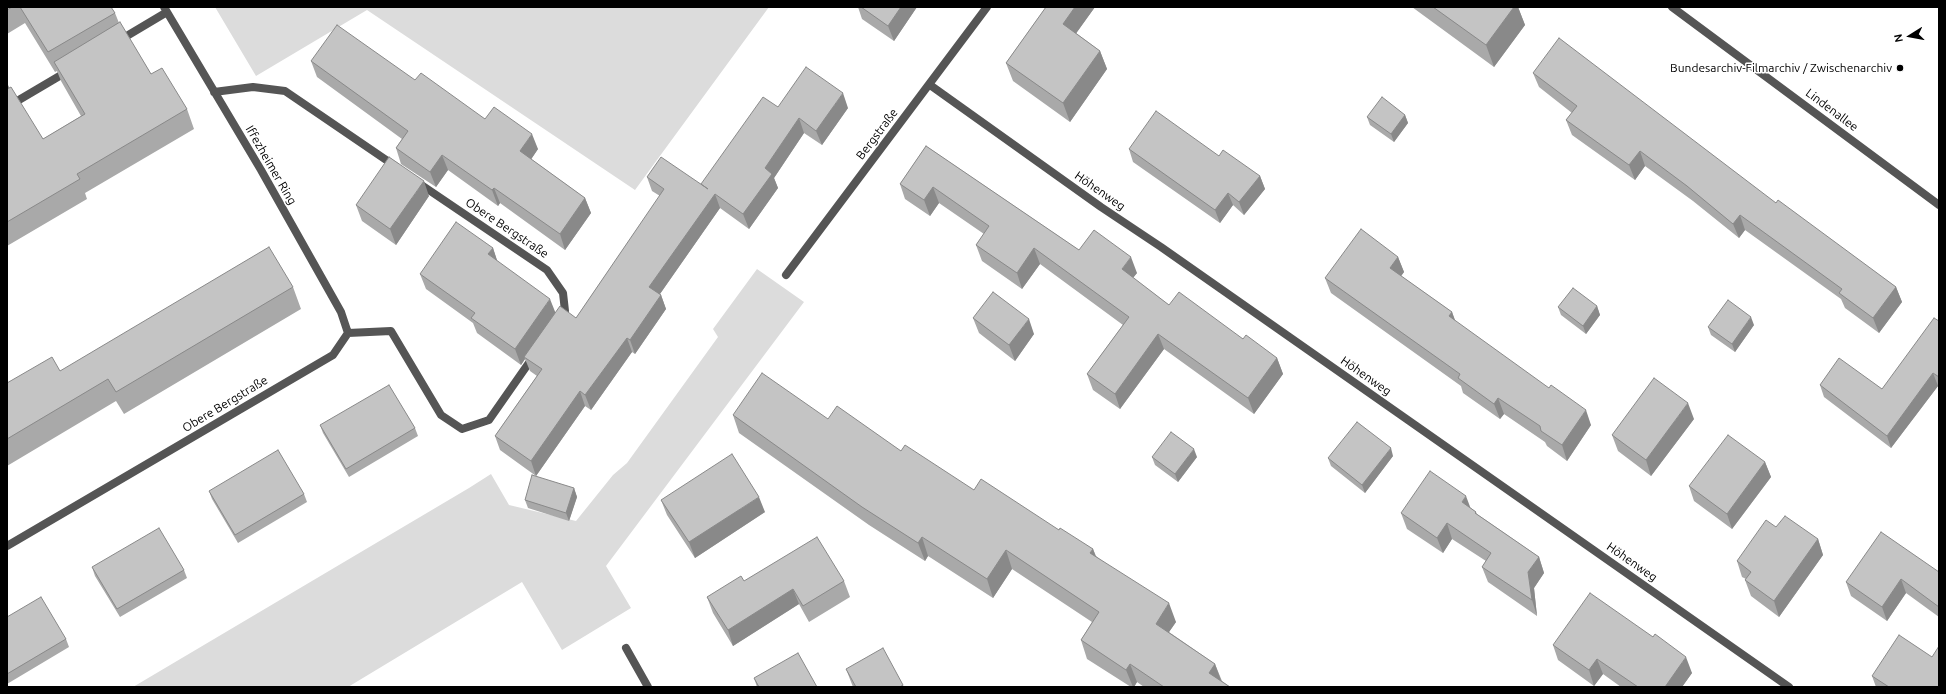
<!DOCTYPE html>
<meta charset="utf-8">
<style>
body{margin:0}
#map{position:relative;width:1946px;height:694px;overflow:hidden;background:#fff;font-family:Ubuntu,sans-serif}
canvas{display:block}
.frame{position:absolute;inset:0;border:8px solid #000;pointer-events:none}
.north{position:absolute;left:1890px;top:16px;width:40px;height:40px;-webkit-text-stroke:3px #fff;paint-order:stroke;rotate:259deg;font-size:11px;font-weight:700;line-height:16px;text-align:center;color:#000}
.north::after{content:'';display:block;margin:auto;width:14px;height:18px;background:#000;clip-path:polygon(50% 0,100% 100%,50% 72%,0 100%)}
</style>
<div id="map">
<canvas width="1946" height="694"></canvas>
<div class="frame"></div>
<div class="north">N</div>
</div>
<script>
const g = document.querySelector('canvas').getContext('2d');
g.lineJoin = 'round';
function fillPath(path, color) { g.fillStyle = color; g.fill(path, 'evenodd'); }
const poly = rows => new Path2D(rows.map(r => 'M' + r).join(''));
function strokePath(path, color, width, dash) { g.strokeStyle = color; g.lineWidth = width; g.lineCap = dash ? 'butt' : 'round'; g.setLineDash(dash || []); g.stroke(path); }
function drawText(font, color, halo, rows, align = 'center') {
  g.font = font + ' Ubuntu,sans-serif'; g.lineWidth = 3; g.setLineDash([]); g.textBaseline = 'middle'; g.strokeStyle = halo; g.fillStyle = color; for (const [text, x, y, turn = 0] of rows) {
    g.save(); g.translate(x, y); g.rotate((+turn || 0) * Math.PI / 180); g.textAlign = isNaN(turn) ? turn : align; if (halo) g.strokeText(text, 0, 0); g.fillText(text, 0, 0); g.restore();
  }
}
fillPath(poly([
 [215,7,769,7,635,190,367,10,256,76],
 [757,269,804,302,606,566,631,608,562,650,522,582,348,687,133,687,469,488,491,474,509,505,576,521,613,475,627,463,718,337,713,329]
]), '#dcdcdc');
strokePath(poly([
 [164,7,261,170,341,312,348,333],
 [120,40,167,12],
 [930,85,1101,207,1161,247,1789,687],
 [214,92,253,87,285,91,395,166],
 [7,107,68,71],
 [417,182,547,270,563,293,565,311,560,319],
 [786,275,987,7],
 [348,333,391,331,441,415,462,429,489,420,533,357],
 [7,546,333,355,348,333],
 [626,648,648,687]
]), '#555', 8);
strokePath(poly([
 [1672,7,1939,205]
]), '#555', 8);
fillPath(poly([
 [7,7,111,7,115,13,119,23,151,74,187,109,194,129,85,193,87,199,7,246,7,82,9,88,43,139,81,116,61,81,57,71,55,72,25,23,7,34],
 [858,7,917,7,894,41,862,19],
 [1046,7,1095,7,1076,33,1100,51,1107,69,1070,122,1013,81,1006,63],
 [1412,7,1518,7,1525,25,1494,67],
 [311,61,415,80,485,119,538,149,531,159,585,198,591,213,565,250,500,203,498,206,448,170,436,187,401,164,396,148,402,139,317,77],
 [1533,73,1776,203,1896,287,1902,302,1879,333,1845,308,1841,299,1745,230,1739,238,1693,201,1645,166,1635,180,1572,135,1566,120,1572,113,1539,87],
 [778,107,848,108,822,145,804,133,774,178,778,188,749,229,720,208,660,294,661,295,666,309,635,354,632,352,591,410,585,406,536,476,500,450,495,436,537,376,530,371,525,359,521,365,477,333,473,323,426,289,420,274,493,248,497,261,555,313,576,318,660,196,652,191,647,177,702,184],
 [1405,115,1408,123,1394,142,1370,125,1367,117],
 [926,146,1079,250,1137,273,1133,278,1169,305,1243,339,1277,358,1283,374,1254,414,1164,349,1120,409,1093,390,1087,374,1123,325,1040,264,1022,289,982,261,976,245,984,234,939,203,930,216,905,199,900,184],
 [1129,149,1219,156,1260,176,1265,189,1244,215,1233,205,1220,223,1133,162],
 [429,196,396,245,362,221,356,205],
 [1398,257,1404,272,1401,276,1452,312,1455,321,1591,425,1567,461,1547,446,1545,442,1504,414,1500,419,1463,393,1461,386,1331,293,1325,278],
 [293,287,301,309,124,414,116,401,7,466,7,383,60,371],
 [1597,306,1600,315,1586,334,1561,315,1558,307],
 [973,318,1034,334,1015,361,979,333],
 [1939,321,1939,386,1938,386,1891,448,1824,397,1820,385,1882,389],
 [1754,325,1735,352,1711,335,1708,327],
 [733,415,828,419,901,451,974,490,1059,530,1093,549,1096,556,1176,622,1169,632,1215,664,1222,681,1230,687,1144,687,1137,682,1134,687,1131,687,1087,659,1081,640,1092,622,1012,569,993,598,928,556,925,561,869,525,739,433],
 [1694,419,1651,476,1618,451,1612,435],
 [320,425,415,428,418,436,349,477,323,433],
 [1393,456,1365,493,1331,466,1328,458],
 [1152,457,1197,457,1178,482,1155,465],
 [1765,462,1771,477,1732,529,1694,501,1689,486],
 [574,488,577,497,569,521,528,508,525,500],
 [209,491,304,494,307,502,238,543,212,499],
 [661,500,765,512,695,558,667,515],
 [1471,508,1476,512,1477,514,1539,557,1544,573,1534,588,1537,616,1488,582,1482,567,1486,561,1452,539,1443,553,1407,529,1401,513],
 [1776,527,1818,539,1823,555,1779,617,1751,596,1745,580,1746,579,1742,577,1737,561],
 [92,567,184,570,187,578,120,617,95,576],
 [1939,572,1939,617,1906,593,1887,621,1851,596,1846,582],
 [744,581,844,581,850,597,809,622,799,604,733,646,713,613,707,597],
 [7,617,66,639,69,647,7,684],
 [1653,637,1692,673,1682,687,1621,687,1603,674,1594,686,1558,660,1553,645],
 [1932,657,1939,687,1876,687,1872,676],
 [846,669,903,685,904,687,853,687],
 [754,678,817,687,757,687]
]), '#a9a9a9');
fillPath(poly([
 [901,7,917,7,894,41,888,26],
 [1075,7,1095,7,1070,42,1063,24],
 [1514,7,1518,7,1525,25,1494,67,1486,45],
 [1100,51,1107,69,1070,122,1063,103],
 [7,82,12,97,7,101],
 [843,93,848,108,822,145,816,131],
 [1405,115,1408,123,1394,142,1391,134],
 [799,118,804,133,774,178,778,188,749,229,743,214,765,168],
 [532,134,538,149,526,167,520,151],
 [1640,151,1645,166,1635,180,1629,165],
 [442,155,448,170,436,187,430,172],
 [1260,176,1265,189,1244,215,1239,202],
 [424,181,429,196,396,245,390,229],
 [933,187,939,203,930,216,924,200],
 [494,188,500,203,498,206,492,190],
 [1228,193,1233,205,1220,223,1215,210],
 [715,194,720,208,655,301,649,287],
 [585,198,591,213,565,250,560,234],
 [1740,215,1745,230,1739,238,1733,224],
 [493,248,498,263,488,254],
 [1034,248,1040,264,1022,289,1017,273],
 [1131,257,1137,273,1127,285,1122,269],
 [1398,257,1404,272,1396,283,1390,268],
 [1896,287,1902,302,1879,333,1873,318],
 [661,295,666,309,635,354,630,340],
 [550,299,556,314,524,357,525,359,521,365,515,349],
 [1597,306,1600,315,1586,334,1583,326],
 [1452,312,1458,328,1449,316],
 [1751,317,1754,325,1735,352,1732,344],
 [1029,319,1034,334,1015,361,1009,345],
 [1158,334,1164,349,1120,409,1115,394],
 [627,338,632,352,591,410,585,395],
 [1277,358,1283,374,1254,414,1248,398],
 [1933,373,1938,386,1891,448,1887,436],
 [580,391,585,406,536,476,531,461],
 [1498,398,1504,414,1500,419,1494,404],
 [1688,403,1694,419,1651,476,1646,460],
 [1586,410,1591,425,1567,461,1562,445],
 [1391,448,1393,456,1365,493,1362,485],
 [1194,449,1197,457,1178,482,1175,474],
 [1765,462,1771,477,1732,529,1727,514],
 [574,488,577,497,569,521,566,513],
 [1466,496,1472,512,1462,502],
 [759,497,765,512,695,558,689,542],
 [1447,523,1452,539,1443,553,1437,538],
 [922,537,928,556,925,561,918,543],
 [1818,539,1823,555,1779,617,1774,601],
 [1093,549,1100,568,1090,553],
 [1006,550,1012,569,993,598,987,579],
 [1539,557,1544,573,1534,588,1537,616,1532,600,1528,572],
 [1901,579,1906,593,1887,621,1882,607],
 [793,589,799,604,733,646,728,630],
 [1169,603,1176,622,1162,642,1156,624],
 [1686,657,1692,673,1682,687,1665,687],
 [1597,659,1603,674,1594,686,1589,670],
 [1130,664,1137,682,1134,687,1133,687,1126,670],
 [1215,664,1222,683,1209,673]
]), '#898989');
const building = poly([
 [7,7,12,7,7,10,7,7],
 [20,7,111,7,115,13,48,52,20,7],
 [861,7,901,7,888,26,861,7],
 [1046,7,1075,7,1063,24,1100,51,1063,103,1006,63,1046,7],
 [1433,7,1514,7,1486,45,1433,7],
 [120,22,151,74,162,68,187,109,77,174,80,179,7,222,7,89,11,87,43,139,85,114,54,62,120,22],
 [337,25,415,80,421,73,485,119,494,107,532,134,520,151,585,198,560,234,494,188,492,190,442,155,430,172,396,148,408,131,311,61,337,25],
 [1559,38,1776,203,1778,200,1896,287,1873,318,1839,293,1842,289,1740,215,1733,224,1687,186,1640,151,1629,165,1566,120,1577,106,1533,73,1559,38],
 [806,67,843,93,816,131,799,118,765,168,772,174,743,214,715,194,649,287,661,295,630,340,627,338,585,395,580,391,531,461,495,436,542,369,524,357,560,306,576,318,664,189,647,177,661,157,708,189,701,184,763,97,778,107,806,67],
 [1382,97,1405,115,1391,134,1367,117,1382,97],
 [1156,111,1219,156,1223,150,1260,176,1239,202,1228,193,1215,210,1129,149,1156,111],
 [926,146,1079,250,1094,230,1131,257,1122,269,1169,305,1179,292,1243,339,1246,335,1277,358,1248,398,1158,334,1115,394,1087,374,1129,317,1034,248,1017,273,976,245,989,226,933,187,924,200,900,184,926,146],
 [389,157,424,181,390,229,356,205,389,157],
 [456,222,493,248,488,254,550,299,515,349,471,318,475,313,420,274,456,222],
 [1361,229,1398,257,1390,268,1452,312,1449,316,1549,388,1551,385,1586,410,1562,445,1541,431,1540,426,1498,398,1494,404,1458,378,1460,374,1325,278,1361,229],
 [269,247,293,287,116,392,108,379,7,439,7,383,52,357,60,371,269,247],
 [1573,288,1597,306,1583,326,1558,307,1573,288],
 [993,292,1029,319,1009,345,973,318,993,292],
 [1728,300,1751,317,1732,344,1708,327,1728,300],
 [1934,318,1939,321,1939,377,1933,373,1887,436,1820,385,1839,358,1882,389,1934,318],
 [762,373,828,419,837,406,901,451,905,445,974,490,981,479,1059,530,1060,528,1093,549,1090,553,1169,603,1156,624,1215,664,1209,673,1230,687,1164,687,1130,664,1126,670,1081,640,1099,612,1006,550,987,579,922,537,918,543,862,507,733,415,762,373],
 [1654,378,1688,403,1646,460,1612,435,1654,378],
 [389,385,415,428,346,469,320,425,389,385],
 [1357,422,1391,448,1362,485,1328,458,1357,422],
 [1171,432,1194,449,1175,474,1152,457,1171,432],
 [1728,435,1765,462,1727,514,1689,486,1728,435],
 [278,450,304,494,235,535,209,491,278,450],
 [732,454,759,497,689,542,661,500,732,454],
 [1430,471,1466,496,1462,502,1476,512,1475,513,1539,557,1528,572,1532,600,1482,567,1491,553,1447,523,1437,538,1401,513,1430,471],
 [532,475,574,488,566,513,525,500,532,475],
 [1785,516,1818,539,1774,601,1745,580,1751,572,1737,561,1766,520,1776,527,1785,516],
 [159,528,184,570,117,609,92,567,159,528],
 [1881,532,1939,572,1939,607,1901,579,1882,607,1846,582,1881,532],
 [817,537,844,581,803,606,793,589,728,630,707,597,741,576,744,581,817,537],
 [1590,593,1653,637,1655,634,1686,657,1665,687,1638,687,1597,659,1589,670,1553,645,1590,593],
 [41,597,66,639,7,674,7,617,41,597],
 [1899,635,1932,657,1939,646,1939,687,1889,687,1872,676,1899,635],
 [883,648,903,685,900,687,856,687,846,669,883,648],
 [798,653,817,687,759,687,754,678,798,653]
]);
fillPath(building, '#c4c4c4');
strokePath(building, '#898989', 1);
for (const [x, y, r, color] of [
 [1900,68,4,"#000"]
]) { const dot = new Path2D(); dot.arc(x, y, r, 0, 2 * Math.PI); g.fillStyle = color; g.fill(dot); strokePath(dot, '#fff', 1.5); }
drawText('12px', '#000', '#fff', [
 ["Bundesarchiv-Filmarchiv / Zwischenarchiv",1892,68]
], 'right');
drawText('12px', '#000', '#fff', [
 ["Lindenallee",1832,110,37],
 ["Bergstraße",877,134,-53],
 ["Iffezheimer Ring",271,165,60],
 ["Höhenweg",1100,191,35],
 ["Obere Bergstraße",507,228,34],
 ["Höhenweg",1366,376,35],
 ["Obere Bergstraße",225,404,-31],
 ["Höhenweg",1632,562,35]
]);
</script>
